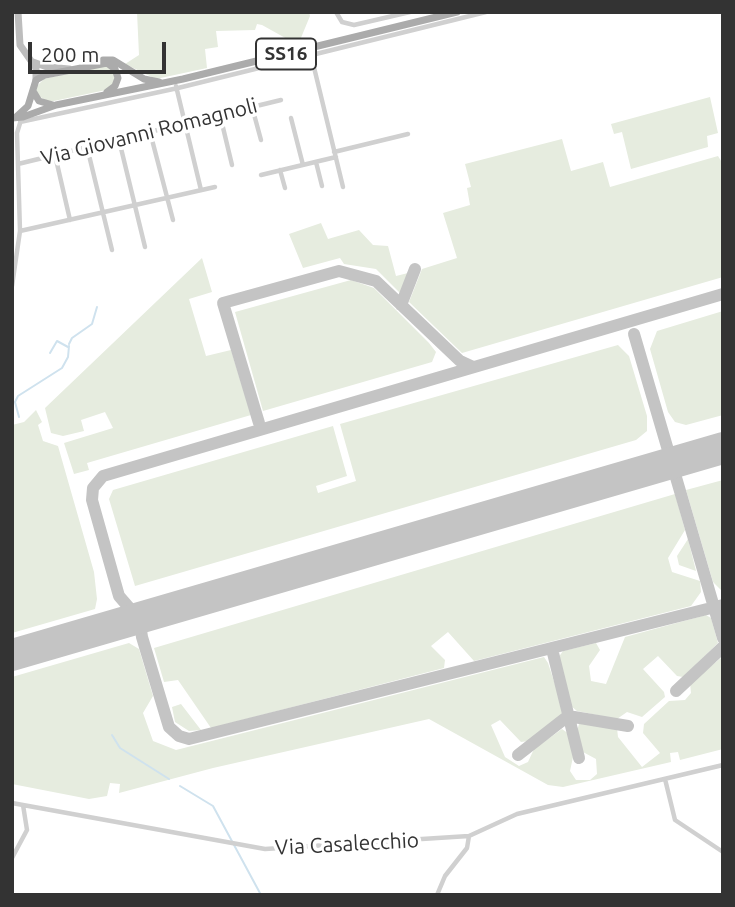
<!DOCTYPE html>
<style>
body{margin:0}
#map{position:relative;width:735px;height:907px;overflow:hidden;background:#fff;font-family:Ubuntu,sans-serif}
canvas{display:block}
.frame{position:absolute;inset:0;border:14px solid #333;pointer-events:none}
.scale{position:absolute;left:28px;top:42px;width:138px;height:32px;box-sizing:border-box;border:4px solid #333;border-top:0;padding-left:9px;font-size:21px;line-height:24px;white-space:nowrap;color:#333;-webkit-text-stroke:5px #fff;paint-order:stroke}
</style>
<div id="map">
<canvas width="735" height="907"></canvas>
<div class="frame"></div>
<div class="scale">200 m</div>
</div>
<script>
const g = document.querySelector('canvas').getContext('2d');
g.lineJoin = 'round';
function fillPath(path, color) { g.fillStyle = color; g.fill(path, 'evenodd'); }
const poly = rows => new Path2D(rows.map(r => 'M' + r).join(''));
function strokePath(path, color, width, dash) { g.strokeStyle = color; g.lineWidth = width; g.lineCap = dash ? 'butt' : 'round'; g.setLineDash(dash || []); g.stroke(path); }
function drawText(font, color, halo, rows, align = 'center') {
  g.font = font + ' Ubuntu,sans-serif'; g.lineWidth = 7; g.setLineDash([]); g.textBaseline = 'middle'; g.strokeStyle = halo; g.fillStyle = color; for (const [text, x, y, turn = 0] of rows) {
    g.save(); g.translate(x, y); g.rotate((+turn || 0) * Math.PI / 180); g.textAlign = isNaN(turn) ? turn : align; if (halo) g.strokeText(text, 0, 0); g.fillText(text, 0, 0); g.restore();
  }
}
fillPath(poly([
 [137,12,309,12,310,16,298,45,262,25,257,24,255,30,216,31,218,47,205,49,207,68,156,79,125,64,139,55],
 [101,66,110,67,115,74,115,82,106,90,49,102,37,95,36,87,44,79],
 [710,97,718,133,707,136,708,147,631,169,622,132,614,134,611,124],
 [562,139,571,171,603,162,610,187,718,156,723,164,723,277,462,353,409,302,422,269,457,258,443,213,470,205,467,188,471,187,465,164],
 [321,223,328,239,359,230,373,245,388,246,396,276,408,273,400,293,376,269,344,264,340,258,303,268,289,234],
 [202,258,212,292,189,299,206,356,231,350,251,415,87,463,89,470,74,474,64,443,113,428,105,412,81,420,84,431,63,436,51,433,45,408],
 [351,280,374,288,429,343,436,352,432,362,263,411,235,312],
 [723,311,723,415,686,425,675,422,668,412,650,349,657,331],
 [618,345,629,356,647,416,647,431,636,440,135,586,109,499,113,490,333,426,347,476,316,486,318,493,356,481,340,424],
 [36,410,42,422,38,425,43,441,58,446,94,572,97,599,95,609,12,633,12,425,24,422],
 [723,480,723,592,713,582,686,490],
 [675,494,685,530,668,558,672,572,700,581,701,592,691,606,474,661,448,632,431,646,445,660,444,668,211,728,178,680,164,682,154,648],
 [688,539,696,571,679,565,677,556],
 [706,615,711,618,718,643,683,677,677,676,658,656,643,669,664,692,665,697,642,717,627,712,617,719,577,711,571,706,558,658,563,651,596,643,600,650,589,666,591,681,606,684,625,637],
 [129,643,139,649,153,696,143,713,153,741,176,750,544,657,548,663,563,709,561,717,529,741,521,742,500,720,491,725,505,757,519,766,528,762,534,749,562,729,569,734,573,757,570,771,576,780,590,780,597,774,596,759,583,752,577,731,579,724,585,721,617,728,618,737,642,767,660,753,643,733,644,724,669,701,685,700,691,693,690,683,721,658,723,749,680,760,678,752,670,753,671,762,563,787,548,785,429,719,213,768,119,793,120,784,110,783,107,796,89,799,12,784,12,677],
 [181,704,201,730,189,731,175,722,172,707]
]), '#e6ecdf');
strokePath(poly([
 [69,344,72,338,92,324,97,307],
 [50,353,57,341,68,347],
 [19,417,15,402,18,396,62,368,68,357,69,346],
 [112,735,120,748,169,779],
 [180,786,213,806,261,895]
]), '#cfe2ee', 2);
strokePath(poly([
 [401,305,415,269],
 [634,334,723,638],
 [259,423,223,303,339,271,376,281,460,361,473,367],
 [155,614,132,611,119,596,92,500,93,488,103,476,723,294],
 [151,615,140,624,142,637,169,727,179,736,189,739,723,605],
 [552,649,579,758],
 [676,691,723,647],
 [518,755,568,716,628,726]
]), '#c4c4c4', 12);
strokePath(poly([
 [12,655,723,448]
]), '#c4c4c4', 32);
strokePath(poly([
 [336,12,342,22,354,25,410,12],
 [311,55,343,187],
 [176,86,201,190],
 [252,107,261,140],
 [220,115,232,165],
 [291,118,303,165],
 [20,122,178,88,486,12],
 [150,132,173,220],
 [119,140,145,247],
 [87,147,112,250],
 [334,152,408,134],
 [55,155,70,220],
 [316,162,322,186],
 [18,164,281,100],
 [280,170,285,188],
 [261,175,336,157],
 [20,231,215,187],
 [12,286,20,231,17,133,21,120],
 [665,779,675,820,723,852],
 [12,803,265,849,469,836,517,814,723,765],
 [12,858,27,830,23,805],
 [437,895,445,876,467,848,469,836]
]), '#d0d0d0', 4.5);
strokePath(poly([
 [18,12,20,45,36,68,36,80],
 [33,62,47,67,69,69]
]), '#bdbdbd', 7);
strokePath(poly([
 [103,60,113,60,144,79,159,82],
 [33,91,39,101,53,105],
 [16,117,28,106,36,80,45,75,107,63,115,69,118,78,115,86,107,92],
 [12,118,23,117,56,105,183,79,457,12]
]), '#ababab', 7);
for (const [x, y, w] of [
 [286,54,60]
]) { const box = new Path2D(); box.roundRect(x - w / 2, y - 15.5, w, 31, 5); g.fillStyle = '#fff'; g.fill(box); strokePath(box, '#333', 2); }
drawText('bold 19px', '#333', null, [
 ["SS16",286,54]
]);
drawText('21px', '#333', '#fff', [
 ["Via Giovanni Romagnoli",149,132,-14],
 ["Via Casalecchio",347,844,-3]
]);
</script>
